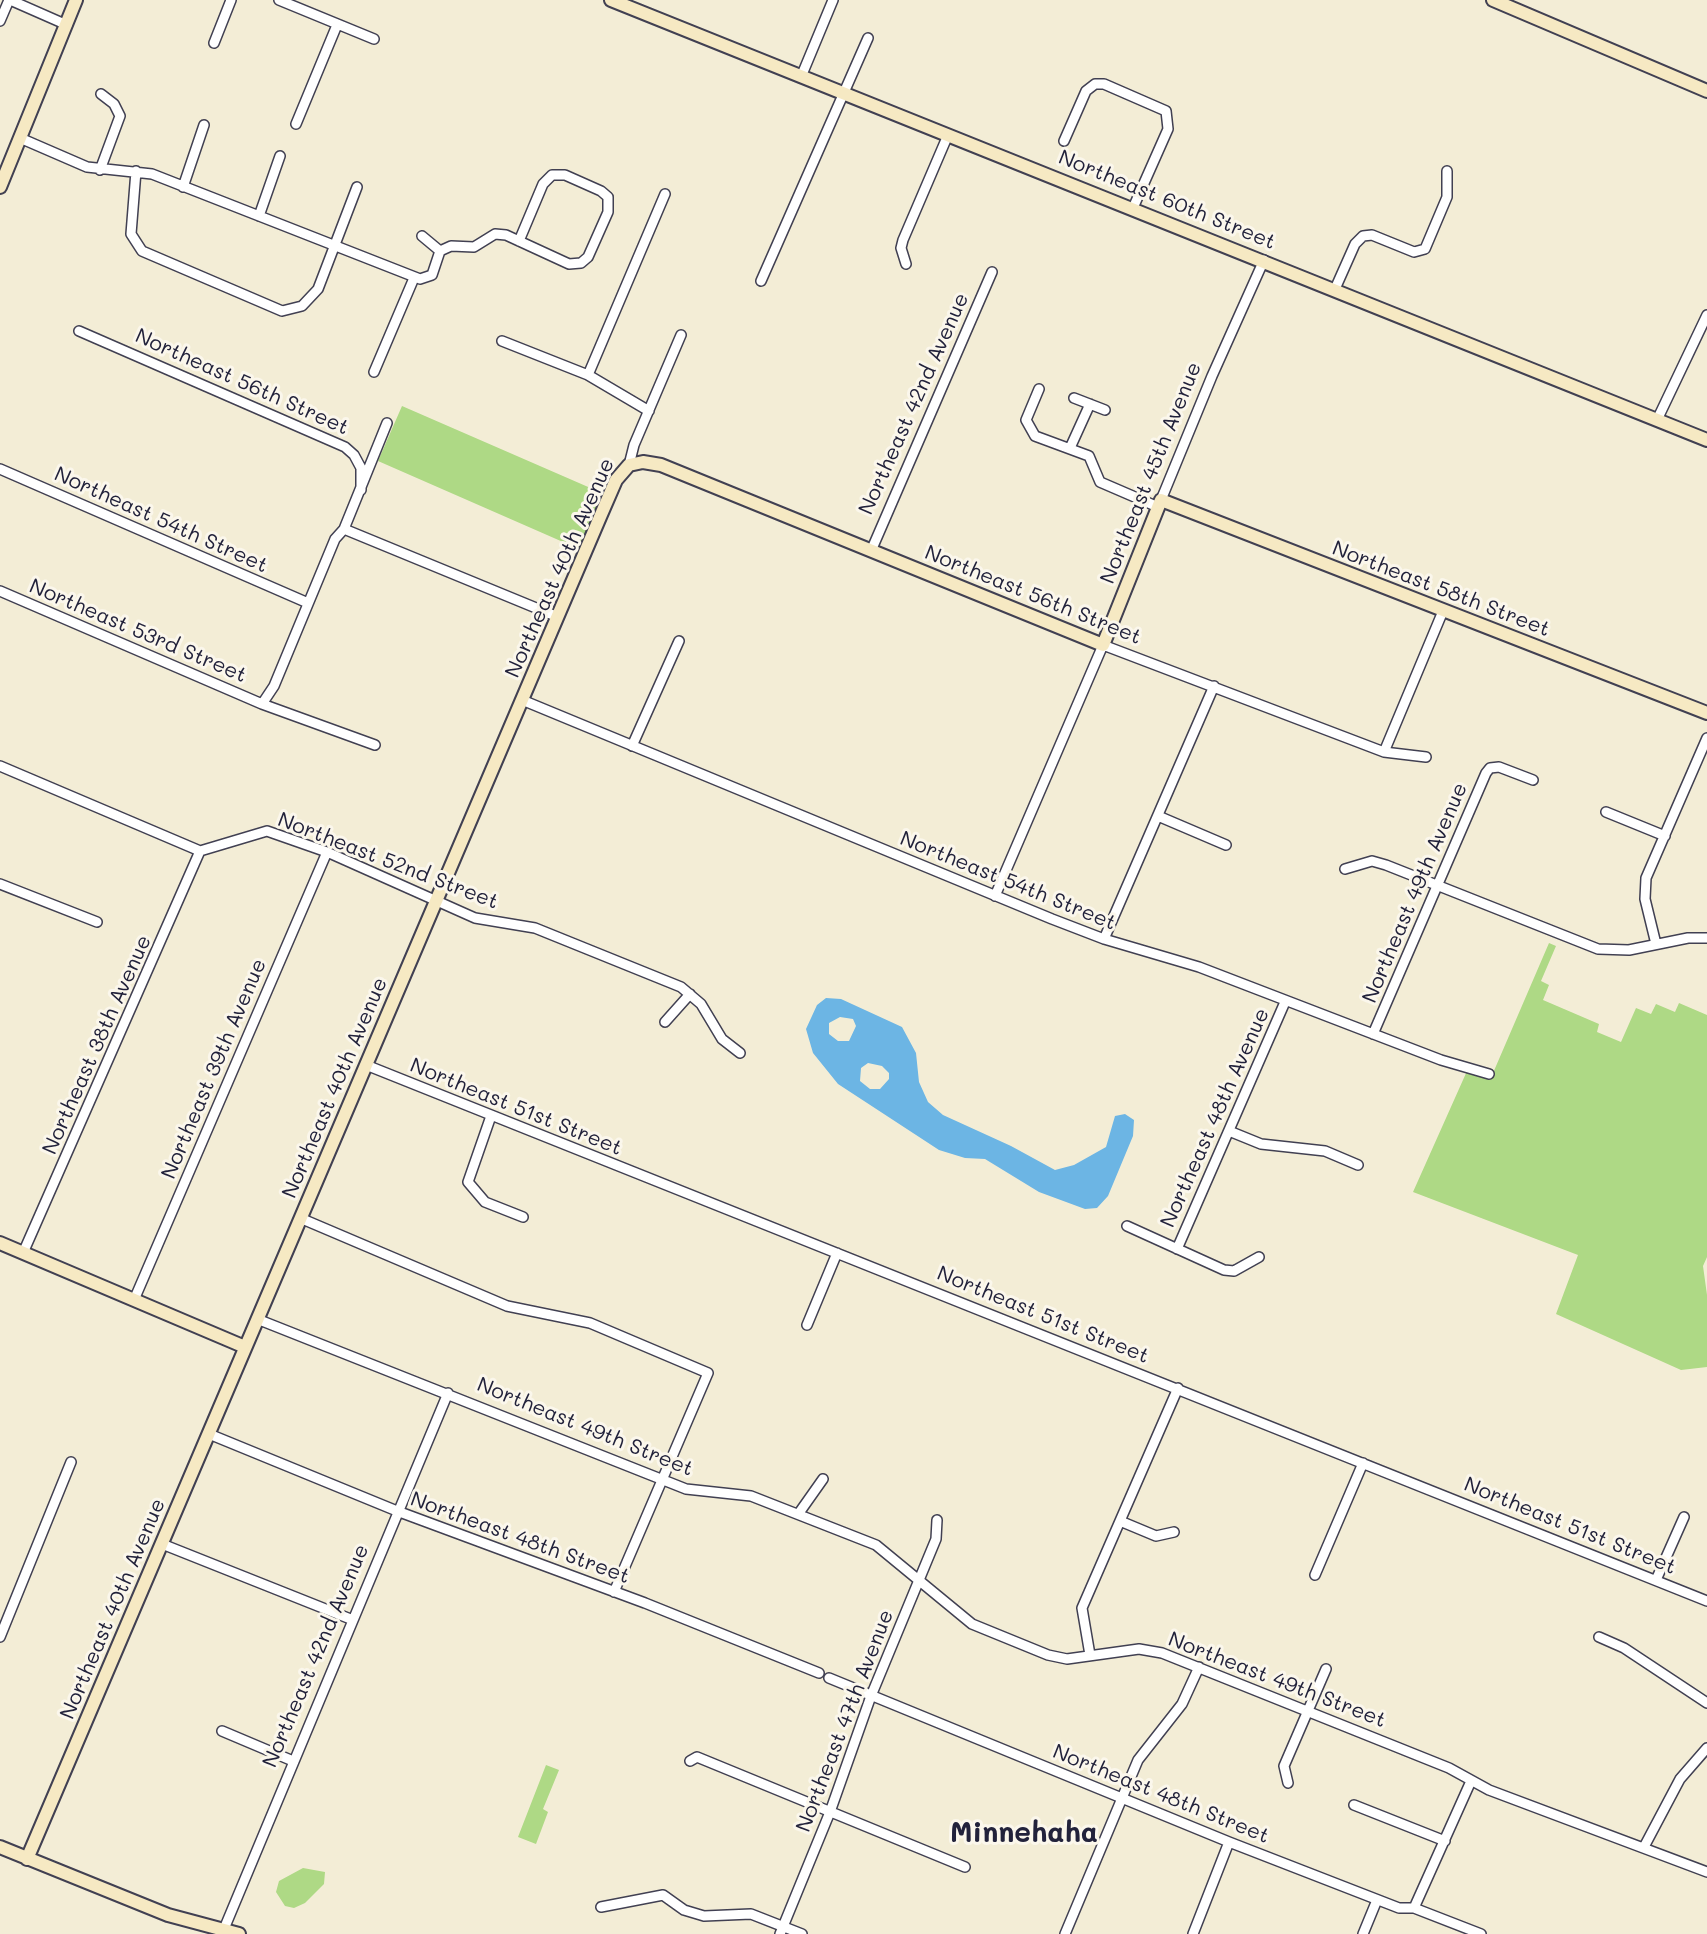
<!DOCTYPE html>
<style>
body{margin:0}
canvas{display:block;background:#f3edd6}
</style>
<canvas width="1707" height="1934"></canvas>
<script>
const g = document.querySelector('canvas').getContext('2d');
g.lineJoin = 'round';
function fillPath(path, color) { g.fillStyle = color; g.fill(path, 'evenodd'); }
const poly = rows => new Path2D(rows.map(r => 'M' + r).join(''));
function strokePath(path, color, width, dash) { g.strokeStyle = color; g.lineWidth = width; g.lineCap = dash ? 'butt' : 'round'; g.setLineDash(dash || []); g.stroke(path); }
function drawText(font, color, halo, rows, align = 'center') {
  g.font = font + ' Mali,sans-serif'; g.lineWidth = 6; g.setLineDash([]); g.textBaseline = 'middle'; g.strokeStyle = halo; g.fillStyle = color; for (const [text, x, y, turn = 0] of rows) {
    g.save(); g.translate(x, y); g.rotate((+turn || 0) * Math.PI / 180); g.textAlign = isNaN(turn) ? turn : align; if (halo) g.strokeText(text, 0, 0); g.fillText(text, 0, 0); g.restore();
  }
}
fillPath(poly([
 [402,406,602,493,579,549,378,461],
 [1549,943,1556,946,1541,981,1549,985,1543,1000,1599,1024,1597,1032,1621,1042,1636,1008,1651,1014,1656,1004,1675,1012,1679,1003,1707,1015,1707,1257,1703,1266,1707,1295,1707,1367,1681,1370,1556,1314,1578,1255,1413,1192,1467,1071,1490,1080],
 [546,1765,559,1770,543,1809,548,1812,536,1844,518,1837],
 [303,1868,325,1872,324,1884,305,1903,294,1908,285,1906,276,1892,279,1881]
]), '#aed985');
fillPath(poly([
 [826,998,841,999,902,1027,916,1053,919,1082,928,1102,943,1115,1011,1146,1055,1170,1074,1165,1106,1147,1115,1116,1125,1114,1134,1120,1133,1136,1108,1196,1097,1208,1085,1209,1039,1192,985,1159,965,1158,939,1150,838,1084,813,1053,806,1029,817,1005],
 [840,1017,853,1019,856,1026,849,1041,838,1041,829,1034,829,1023],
 [868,1063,882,1066,889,1073,889,1079,880,1089,870,1089,860,1081,861,1068]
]), '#6cb5e4');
const street = poly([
 [10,0,67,25],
 [279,0,374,39],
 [0,21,9,0],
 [214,43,231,0],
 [801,77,833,0],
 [296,124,337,25],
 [20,138,87,167,152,174,420,279,432,275,440,251,451,246,474,247,495,234,506,235,569,264,581,263,588,257,608,212,608,197,601,191,565,175,552,175,543,184,519,241],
 [1064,141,1086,91,1095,84,1104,84,1166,111,1168,129,1133,208],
 [100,170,120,116,114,104,101,94],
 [136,171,131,234,142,251,282,311,302,306,318,289,357,187],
 [183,187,204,125],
 [259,216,280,156],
 [422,236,440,251],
 [906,264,901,248,903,240,948,135],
 [761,281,868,38],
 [1335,289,1355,244,1363,236,1372,235,1414,252,1425,249,1447,197,1447,171],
 [79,331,345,447,354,455,361,468,361,490],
 [502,341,588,375,649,411],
 [374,372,414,278],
 [588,375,665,194],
 [1039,389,1026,420,1035,436,1089,456,1100,482,1158,507],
 [1074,398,1105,410],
 [1657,420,1707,315],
 [1070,448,1090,404],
 [629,465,634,445,681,335],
 [0,469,308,603],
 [1161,500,1212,376,1264,260],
 [344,529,558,617],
 [871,551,992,272],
 [0,591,262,704,375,745],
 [522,700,1052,919,1104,939,1199,967,1441,1060,1489,1074],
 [262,704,274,686,335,539,344,529,387,423],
 [632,746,679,641],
 [1384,752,1443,611],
 [0,766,200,851,267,831,327,852,475,918,535,928,681,987,701,1004,722,1039,740,1053],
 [1606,812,1665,836],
 [1158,816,1226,845],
 [1345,869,1372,861,1386,865,1598,949,1629,950,1688,938,1707,938],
 [0,884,97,922],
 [995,896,1103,645,1384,752,1426,757],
 [1104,939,1214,686],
 [1656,944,1645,899,1646,878,1707,738],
 [665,1022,690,994],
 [1373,1034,1486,773,1490,768,1499,767,1533,780],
 [366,1065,1707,1601],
 [491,1116,468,1182,485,1202,523,1217],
 [1229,1131,1261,1144,1325,1151,1358,1165],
 [300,1218,507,1306,590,1323,708,1373,614,1592],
 [1127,1226,1224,1270,1234,1271,1259,1257],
 [1177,1249,1285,1002],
 [23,1253,200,851],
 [134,1300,327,852],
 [257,1319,686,1489,751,1496,876,1545,972,1624,1048,1655,1067,1659,1139,1649,1162,1653,1449,1768,1489,1790,1707,1872],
 [807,1325,837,1253],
 [209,1434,397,1511,645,1603,819,1673],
 [799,1513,823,1479],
 [1120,1521,1156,1536,1174,1532],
 [162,1544,353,1620],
 [1315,1575,1363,1463],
 [1656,1580,1684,1517],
 [0,1637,71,1462],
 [1599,1637,1624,1648,1707,1703],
 [1090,1655,1082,1608,1178,1388],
 [829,1678,1229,1842,1399,1908,1414,1908,1481,1934],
 [222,1731,293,1761],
 [690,1761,697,1757,965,1867],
 [1288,1783,1284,1766,1326,1669],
 [1354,1805,1445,1841],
 [1644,1847,1680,1779,1707,1748],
 [601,1907,663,1895,684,1910,704,1916,751,1914,802,1934],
 [1414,1908,1471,1781],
 [224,1929,448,1393],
 [780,1934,830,1812,871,1696,936,1539,937,1520],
 [1065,1934,1138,1760,1182,1704,1199,1667],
 [1193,1934,1229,1842],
 [1363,1934,1377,1900]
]);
const secondary = poly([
 [611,0,1707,440],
 [1493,0,1707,91],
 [0,187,76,0],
 [0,1243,245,1347],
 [0,1847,168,1915,239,1934],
 [27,1859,600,517,616,480,629,465,643,462,661,465,1103,645,1161,500,1707,713]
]);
strokePath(street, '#414052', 12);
strokePath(secondary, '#414052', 16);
strokePath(street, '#fff', 9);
strokePath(secondary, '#f6e9c3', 12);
drawText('21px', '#22223b', '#fbf7ec', [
 ["Northeast 60th Street",1167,200,22],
 ["Northeast 56th Street",242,382,24],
 ["Northeast 42nd Avenue",914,404,-66],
 ["Northeast 45th Avenue",1151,473,-68],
 ["Northeast 54th Street",161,520,24],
 ["Northeast 40th Avenue",560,568,-66],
 ["Northeast 58th Street",1441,589,21],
 ["Northeast 56th Street",1033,595,22],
 ["Northeast 53rd Street",138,631,23],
 ["Northeast 52nd Street",388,861,21],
 ["Northeast 54th Street",1008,881,22],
 ["Northeast 49th Avenue",1415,893,-67],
 ["Northeast 38th Avenue",97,1045,-66],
 ["Northeast 39th Avenue",214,1069,-67],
 ["Northeast 40th Avenue",335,1088,-67],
 ["Northeast 51st Street",516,1107,22],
 ["Northeast 48th Avenue",1215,1118,-66],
 ["Northeast 51st Street",1043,1315,22],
 ["Northeast 49th Street",585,1427,22],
 ["Northeast 51st Street",1570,1526,22],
 ["Northeast 48th Street",520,1538,20],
 ["Northeast 40th Avenue",113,1609,-67],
 ["Northeast 42nd Avenue",316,1656,-67],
 ["Northeast 49th Street",1277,1680,21],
 ["Northeast 47th Avenue",845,1721,-69],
 ["Northeast 48th Street",1161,1794,22]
]);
drawText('bold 28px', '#22223b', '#fbf7ec', [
 ["Minnehaha",1024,1833]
]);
</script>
